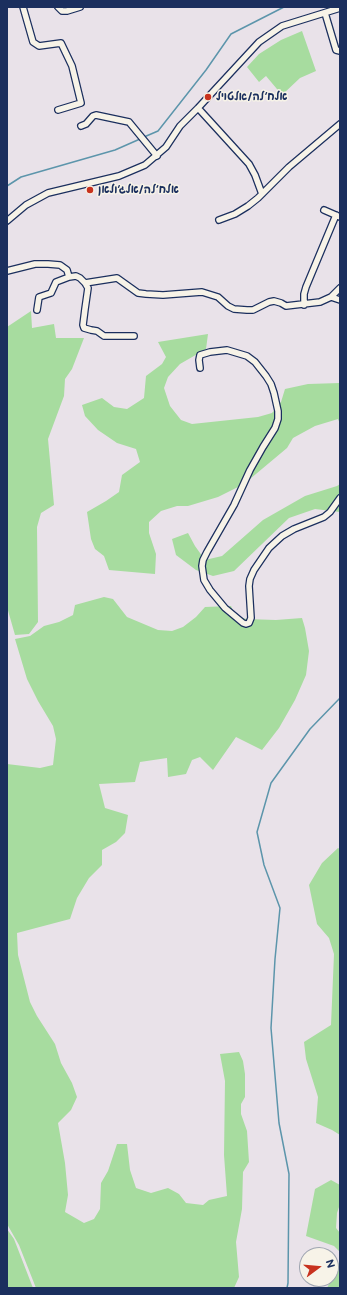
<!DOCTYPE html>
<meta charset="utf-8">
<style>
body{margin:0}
#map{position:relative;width:347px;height:1295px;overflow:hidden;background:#e9e2e9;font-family:"Balsamiq Sans",sans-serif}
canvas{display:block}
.frame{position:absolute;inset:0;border:8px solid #1b2f5e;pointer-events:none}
.north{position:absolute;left:299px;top:1247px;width:40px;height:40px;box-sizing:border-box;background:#f7f3e8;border:1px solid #9fa5b1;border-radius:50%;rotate:74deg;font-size:11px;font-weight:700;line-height:16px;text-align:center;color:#1b2f5e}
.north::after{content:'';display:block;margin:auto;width:14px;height:18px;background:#c8321e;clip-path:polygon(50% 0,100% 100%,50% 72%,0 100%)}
</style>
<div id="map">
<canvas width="347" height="1295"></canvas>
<div class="frame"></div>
<div class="north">N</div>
</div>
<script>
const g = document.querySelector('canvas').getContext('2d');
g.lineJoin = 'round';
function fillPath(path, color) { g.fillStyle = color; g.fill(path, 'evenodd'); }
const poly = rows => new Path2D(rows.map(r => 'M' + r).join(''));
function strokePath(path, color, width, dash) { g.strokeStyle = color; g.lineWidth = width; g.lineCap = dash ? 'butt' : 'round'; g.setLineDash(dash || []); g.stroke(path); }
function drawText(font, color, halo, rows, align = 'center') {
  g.font = font + ' "Balsamiq Sans","Playpen Sans Hebrew",sans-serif'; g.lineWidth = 3; g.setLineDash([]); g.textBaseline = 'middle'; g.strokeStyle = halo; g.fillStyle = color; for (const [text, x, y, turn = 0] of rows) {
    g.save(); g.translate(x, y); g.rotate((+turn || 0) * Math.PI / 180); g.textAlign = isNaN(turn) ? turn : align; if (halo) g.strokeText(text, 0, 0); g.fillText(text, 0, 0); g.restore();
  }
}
fillPath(poly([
 [302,31,316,71,300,78,282,95,266,76,259,82,247,67,259,54,281,40],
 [31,311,32,328,54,324,56,338,84,338,72,369,65,379,64,396,48,439,54,505,41,513,37,527,38,622,29,634,15,635,7,607,7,327],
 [208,334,206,349,180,364,168,377,164,388,170,406,181,420,192,424,258,417,272,413,281,402,285,389,308,384,340,383,340,424,338,419,315,426,293,438,287,448,244,484,218,497,188,506,177,506,161,511,149,522,149,533,156,554,155,574,109,570,104,556,95,549,91,539,87,512,106,501,119,492,122,475,140,462,136,449,117,443,98,430,85,416,82,405,102,398,114,407,127,409,144,398,146,376,162,364,166,357,158,342],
 [340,484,340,512,315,509,289,518,234,571,213,576,196,570,176,555,172,539,188,533,195,546,205,560,222,556,263,520,305,496,337,486],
 [104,597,113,599,127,617,158,630,172,631,183,627,196,617,205,607,231,606,235,615,246,619,276,620,302,618,305,628,309,651,306,675,295,700,279,728,262,750,236,737,213,770,200,757,192,760,186,774,168,777,167,758,140,762,135,782,99,784,105,808,128,815,125,833,116,842,102,850,102,865,89,878,77,898,70,919,17,933,18,955,30,1002,37,1016,55,1044,61,1063,72,1083,77,1097,71,1110,58,1123,65,1163,68,1195,65,1212,84,1223,94,1219,100,1209,101,1183,108,1171,117,1144,127,1144,130,1170,136,1188,151,1193,168,1188,179,1194,186,1203,203,1205,209,1200,227,1196,224,1155,225,1081,220,1054,239,1052,243,1061,245,1074,245,1097,241,1104,241,1114,247,1131,249,1162,243,1172,242,1209,236,1242,239,1277,234,1288,36,1288,19,1245,7,1224,7,764,40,768,53,765,56,739,53,726,38,701,27,679,15,639,30,636,44,626,59,622,73,615,75,605],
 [338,848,340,849,340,1135,332,1130,316,1123,318,1097,306,1059,304,1042,331,1025,334,954,329,938,317,924,309,885,322,863],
 [331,1180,340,1185,340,1204,337,1213,336,1228,340,1233,340,1252,334,1246,306,1236,315,1189],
 [7,1229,14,1239,33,1288,7,1288],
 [340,1258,340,1288,327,1288,338,1266]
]), '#a7dc9f');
strokePath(poly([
 [144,137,158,131,206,70,231,34,284,7],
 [7,186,21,177,115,150,140,139],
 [287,1288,288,1283,289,1174,279,1123,271,1028,275,959,280,908,264,865,257,832,271,783,310,729,340,698]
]), '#5c95ab', 1.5);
const minor = poly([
 [23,7,33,42,39,46,61,43,72,66,81,103,58,110],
 [58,7,62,11,67,11,80,7],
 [325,13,336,50,340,51],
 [198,108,249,164,255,175,262,194],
 [81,126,86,124,93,116,96,115,129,122,157,156],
 [324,210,340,217],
 [219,220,235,214,248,206,258,198,289,167,340,124],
 [7,221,26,205,48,193,119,176,145,165,166,147,180,126,198,108,259,42,282,26,340,8],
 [7,271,35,264,48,264,60,265,67,270,69,277],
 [85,283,117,278,138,293,146,294,163,295,202,292,218,297,228,306,234,309,247,310,253,310,269,302,274,301,281,303,286,306,320,302,331,297,340,288],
 [331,297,340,300],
 [304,305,304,294,306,287,336,215],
 [37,310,39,297,51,293,56,282,69,277,76,276,80,278,85,283,88,288,85,309,83,325,84,328,91,330,97,331,104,336,134,336],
 [200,368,199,360,200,355,210,352,227,350,247,356,255,362,266,376,271,384,274,393,278,411,278,419,275,428,263,447,250,470,234,505,207,552,203,560,202,566,204,580,210,590,225,608,243,623,246,624,249,623,251,618,249,586,250,579,254,570,269,548,282,536,294,529,324,517,330,512,340,498]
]);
strokePath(minor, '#1b2f5e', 8);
strokePath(minor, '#f7f3e8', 5.5);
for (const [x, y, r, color] of [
 [208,97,4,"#c8321e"],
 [90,190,4,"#c8321e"]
]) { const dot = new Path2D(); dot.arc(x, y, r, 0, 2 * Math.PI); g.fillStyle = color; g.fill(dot); strokePath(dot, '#f7f3e8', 1.5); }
drawText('bold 11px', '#1b2f5e', '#f7f3e8', [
 ["אלח׳לה/אלטויל",216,97],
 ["אלח׳לה/אלג׳ולאן",98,190]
], 'left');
</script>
